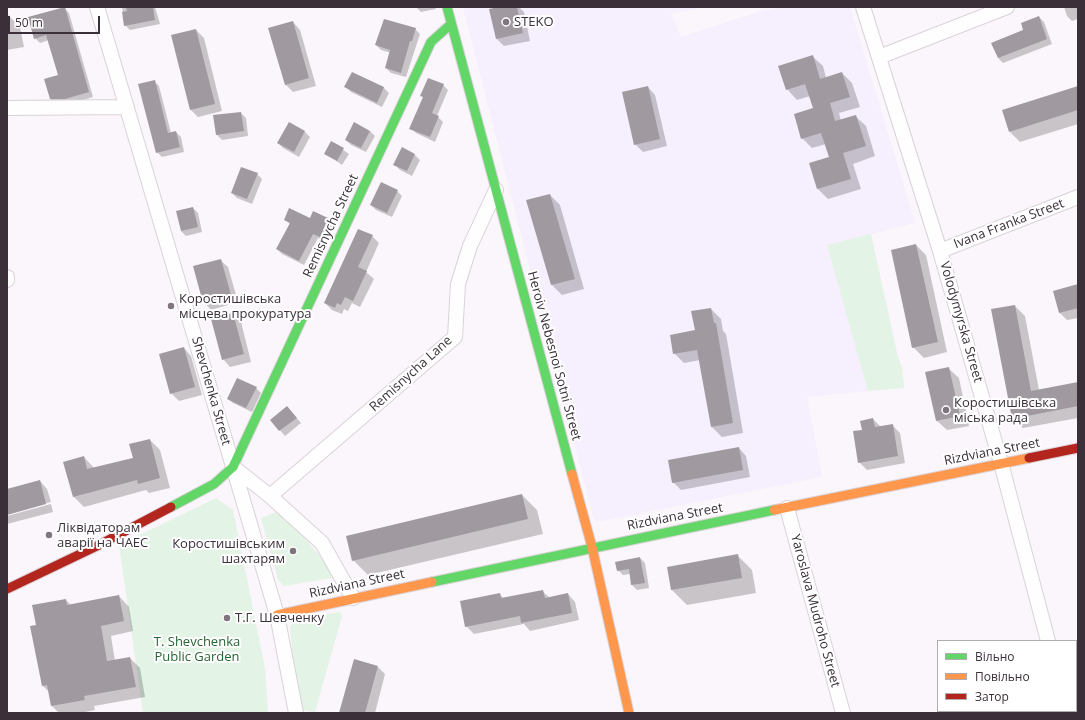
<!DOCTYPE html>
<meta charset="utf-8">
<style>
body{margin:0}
#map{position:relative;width:1085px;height:720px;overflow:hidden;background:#fbf6fb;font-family:"Open Sans",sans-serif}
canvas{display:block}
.frame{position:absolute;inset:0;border:8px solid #3b303a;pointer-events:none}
.legend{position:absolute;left:937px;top:640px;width:140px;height:72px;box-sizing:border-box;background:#fff;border:1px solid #b1acb0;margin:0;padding:5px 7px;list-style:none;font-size:12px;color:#3b303a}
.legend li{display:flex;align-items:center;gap:8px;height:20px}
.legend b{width:20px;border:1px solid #b1acb0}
.scale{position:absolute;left:8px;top:16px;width:92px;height:18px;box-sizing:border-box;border:2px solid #3b303a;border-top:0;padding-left:5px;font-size:12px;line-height:14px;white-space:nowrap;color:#3b303a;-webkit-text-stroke:3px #fff;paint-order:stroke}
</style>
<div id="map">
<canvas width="1085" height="720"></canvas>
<div class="frame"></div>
<ul class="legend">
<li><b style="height:5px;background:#63d668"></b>Вільно</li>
<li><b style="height:5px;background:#ff974d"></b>Повільно</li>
<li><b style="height:5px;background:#b3261e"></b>Затор</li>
</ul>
<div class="scale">50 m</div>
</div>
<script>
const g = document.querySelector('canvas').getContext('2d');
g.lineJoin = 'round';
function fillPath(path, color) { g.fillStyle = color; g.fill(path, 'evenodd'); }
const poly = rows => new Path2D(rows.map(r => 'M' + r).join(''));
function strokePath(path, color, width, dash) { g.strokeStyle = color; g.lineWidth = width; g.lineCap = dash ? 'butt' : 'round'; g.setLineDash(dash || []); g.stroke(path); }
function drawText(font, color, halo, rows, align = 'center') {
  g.font = font + ' "Open Sans",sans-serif'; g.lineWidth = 4; g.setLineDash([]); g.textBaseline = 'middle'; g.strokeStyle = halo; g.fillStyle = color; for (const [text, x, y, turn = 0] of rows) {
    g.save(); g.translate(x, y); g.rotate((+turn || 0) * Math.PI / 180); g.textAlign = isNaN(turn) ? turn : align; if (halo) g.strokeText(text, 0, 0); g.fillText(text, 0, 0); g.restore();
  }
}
fillPath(poly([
 [463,7,705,7,671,14,681,37,761,11,781,7,850,7,915,223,828,245,868,391,807,397,822,477,597,522,593,517]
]), '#f6effd');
fillPath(poly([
 [871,234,898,357,902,367,904,388,868,391,827,245],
 [216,498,233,510,265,668,268,713,143,713,119,545],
 [279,511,285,521,290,521,331,569,332,578,284,586,278,580,261,518],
 [340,612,342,616,315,712,298,709,290,627,296,619]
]), '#e3f3e5');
fillPath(poly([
 [122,7,155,7,160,24,130,30,125,25],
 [416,7,435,7,436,9,421,12],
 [503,7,519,7,524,12,530,41,504,46,497,39],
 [1064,7,1078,7,1078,19,1072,21,1067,16],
 [64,8,69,13,93,97,70,104,56,104,50,99,59,76,49,40,40,43,35,38],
 [7,14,20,27,24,47,7,50],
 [1039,17,1044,22,1052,44,1003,63,998,58],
 [293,22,300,30,316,86,293,92,285,84],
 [415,29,420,34,406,77,391,73,386,68,391,53,381,50,376,45],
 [196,30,204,38,222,111,198,117,191,110],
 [812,56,823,66,826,78,842,73,852,83,860,107,839,113,841,121,855,116,866,126,875,156,853,164,861,189,828,199,818,189,810,164,830,158,826,144,812,148,802,138,814,109,810,96,797,100,787,89],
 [352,73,384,88,389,93,382,107,351,92,346,87],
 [154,81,159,86,171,133,176,132,181,137,184,152,162,157,157,152],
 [443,85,448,90,437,116,443,122,435,142,416,133,411,128],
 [648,87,655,95,667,146,643,152,635,144],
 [1078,87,1078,124,1020,142,1010,132],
 [241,113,246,118,248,136,222,140,217,135,214,116],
 [289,123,305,132,310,137,299,157,283,148,278,143],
 [370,131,375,136,366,152,351,145,346,140],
 [332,142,349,154,342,165,325,153],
 [415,155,420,160,412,176,400,170,395,165],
 [257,174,262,179,252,204,237,198,232,193],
 [382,184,397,191,402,196,392,217,376,210,371,205],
 [550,195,560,205,584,289,562,295,552,285,528,201],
 [193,208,198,213,202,232,186,236,181,231],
 [313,213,328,219,333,224,325,241,318,238,304,265,282,254,277,249,290,224,285,220,310,220],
 [372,236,379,243,366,272,374,279,360,307,352,303,348,311,344,309,342,314,332,310,325,303],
 [916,245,926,255,947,352,924,358,913,347],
 [220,260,228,267,238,302,211,310,204,302],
 [1078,285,1078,318,1067,320,1060,313,1054,292],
 [1015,306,1025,316,1039,390,1078,383,1078,418,1023,428,1012,418],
 [711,309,721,319,723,331,726,334,743,433,722,437,712,427,700,360,684,363,674,353,696,331],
 [233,314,241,322,251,362,230,367,223,359],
 [184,348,191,356,202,395,179,401,171,393],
 [948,368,959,378,969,426,947,430,936,420],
 [256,388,261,393,252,412,233,403,228,399],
 [287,407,301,423,285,436,271,420],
 [873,419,881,427,892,425,900,433,905,463,867,470,859,462,863,431],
 [150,440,160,450,170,488,149,493,146,490,84,507,73,496,84,457,94,468,134,458],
 [739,448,746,456,750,477,681,490,673,482],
 [40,481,47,489,51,502,7,514,7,490],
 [522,495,537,510,543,534,368,575,353,560],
 [51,504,53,512,7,524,7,516],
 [737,555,752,570,756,593,687,605,672,590,668,568],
 [640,558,645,563,649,588,637,590,632,585,630,574,623,575,618,570],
 [542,591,550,598,568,594,575,602,579,620,530,631,524,624,474,634,466,626,500,594,504,599],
 [119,596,129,607,133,631,111,636,115,661,130,658,140,668,145,697,94,706,95,710,80,713,59,713,52,706,49,692,42,685,37,626,66,600,71,605],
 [378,667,385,674,375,713,340,713]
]), '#0003');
fillPath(poly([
 [65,7,89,92,65,99,50,99,44,79,58,75,46,35,34,39,28,17],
 [126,7,153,7,155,20,124,26,122,12,127,11],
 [498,7,517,7,523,33,496,39,489,9],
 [1039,16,1047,39,998,58,991,43,1023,30,1021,23],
 [384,19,416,28,412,41,410,41,401,73,385,68,390,50,375,45],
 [293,21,309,78,285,85,268,28],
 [196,29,215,104,190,110,171,35],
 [813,55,820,79,842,72,850,97,830,103,835,121,856,115,866,146,843,153,851,179,817,189,809,163,829,157,821,133,801,139,794,114,813,108,805,84,786,90,778,66],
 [352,72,384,87,377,103,344,87],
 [428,78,444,84,432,113,439,116,430,137,409,129,423,97,420,96],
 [155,80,168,133,176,131,180,147,156,153,138,84],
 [648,86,660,139,634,145,622,92],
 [1078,86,1078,110,1009,132,1002,110],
 [241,112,244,131,216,135,213,115],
 [289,122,305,131,294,152,277,143],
 [354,122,370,131,361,148,345,140],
 [331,141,344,148,337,161,324,154],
 [402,147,415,154,407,171,393,165],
 [241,167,258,173,247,199,231,193],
 [381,182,398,190,387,213,370,205],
 [550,194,575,279,551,285,526,200],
 [193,207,198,227,181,231,176,211],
 [289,208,310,218,313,211,328,218,320,237,313,234,299,261,276,249,290,223,284,220],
 [358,229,373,235,358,267,367,271,353,301,345,297,341,305,337,303,335,308,324,303],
 [916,244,938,342,912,348,891,250],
 [221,259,231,295,203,303,193,266],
 [1078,284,1078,308,1059,313,1053,291],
 [1015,305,1031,391,1078,382,1078,406,1012,419,991,309],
 [711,308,714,323,716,323,733,423,711,427,697,350,673,354,670,335,695,330,691,311],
 [233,313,244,354,222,360,211,319],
 [184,347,195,387,170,394,159,354],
 [949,367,960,416,936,421,925,372],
 [237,378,257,387,246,408,227,399],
 [287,406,297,418,279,431,270,420],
 [873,418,875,427,893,424,898,456,858,463,853,431,862,430,860,421],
 [150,439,160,478,138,484,137,480,73,497,63,462,84,456,87,469,133,458,129,444],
 [739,447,743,470,672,483,668,460],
 [40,480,46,504,7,515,7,489],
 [522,494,528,519,352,561,346,536],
 [738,554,742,578,671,590,667,567],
 [640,557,645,583,631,585,629,569,617,571,615,562],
 [543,590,545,598,568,593,572,613,521,623,520,616,465,627,460,601,500,593,501,598],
 [119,595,124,621,101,626,107,661,130,657,136,687,84,696,85,700,51,706,47,685,42,686,30,626,36,625,32,605,66,599,67,605],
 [354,659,378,666,365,713,339,713]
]), '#a099a0');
const street = poly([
 [97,7,277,615,296,713],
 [863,7,940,251,1001,463,1048,641],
 [879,57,1007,7],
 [7,108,127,107],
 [940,251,1078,197],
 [7,277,7,280],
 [233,467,270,496,322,543,353,598],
 [270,496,455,337,458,284,470,246,496,190],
 [787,508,843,713],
 [1066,711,1067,713]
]);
const fast = poly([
 [447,7,572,474],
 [171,507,214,484,233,467,431,42,451,24],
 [432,582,774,510]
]);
const slow = poly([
 [572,474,592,547,629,713],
 [774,510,1029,458],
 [277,615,432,582]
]);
const jam = poly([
 [1029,458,1078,448],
 [7,589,97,546,171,507]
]);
strokePath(street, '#dad2d9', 16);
strokePath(fast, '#dad2d9', 11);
strokePath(slow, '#dad2d9', 11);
strokePath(jam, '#dad2d9', 11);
strokePath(street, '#fefefe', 14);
strokePath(fast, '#63d668', 9);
strokePath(slow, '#ff974d', 9);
strokePath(jam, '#b3261e', 9);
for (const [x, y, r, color] of [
 [506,22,4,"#7e757e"],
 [171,306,4,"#7e757e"],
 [946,410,4,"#7e757e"],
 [49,535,4,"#7e757e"],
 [293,551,4,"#7e757e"],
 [227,618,4,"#7e757e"]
]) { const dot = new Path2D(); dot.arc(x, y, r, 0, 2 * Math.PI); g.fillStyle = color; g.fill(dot); strokePath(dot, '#fff', 1.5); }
drawText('13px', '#3b303a', '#fff', [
 ["STEKO",514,22],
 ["Коростишівська",179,299],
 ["місцева прокуратура",179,314],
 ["Коростишівська",954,403],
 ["міська рада",954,418],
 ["Ліквідаторам",57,528],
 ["аварії на ЧАЕС",57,543],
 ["Коростишівським",285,544,"right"],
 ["шахтарям",285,559,"right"],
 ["Т.Г. Шевченку",235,618]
], 'left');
drawText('13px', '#3b303a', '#fff', [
 ["Ivana Franka Street",1009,224,-21],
 ["Remisnycha Street",331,226,-65],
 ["Volodymyrska Street",961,322,74],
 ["Heroiv Nebesnoi Sotni Street",554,356,75],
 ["Remisnycha Lane",411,374,-42],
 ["Shevchenka Street",211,391,74],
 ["Rizdviana Street",992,452,-11],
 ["Rizdviana Street",675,517,-11],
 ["Rizdviana Street",357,584,-12],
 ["Yaroslava Mudroho Street",815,611,75]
]);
drawText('13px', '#286435', '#fff', [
 ["T. Shevchenka",197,642],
 ["Public Garden",197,657]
]);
</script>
